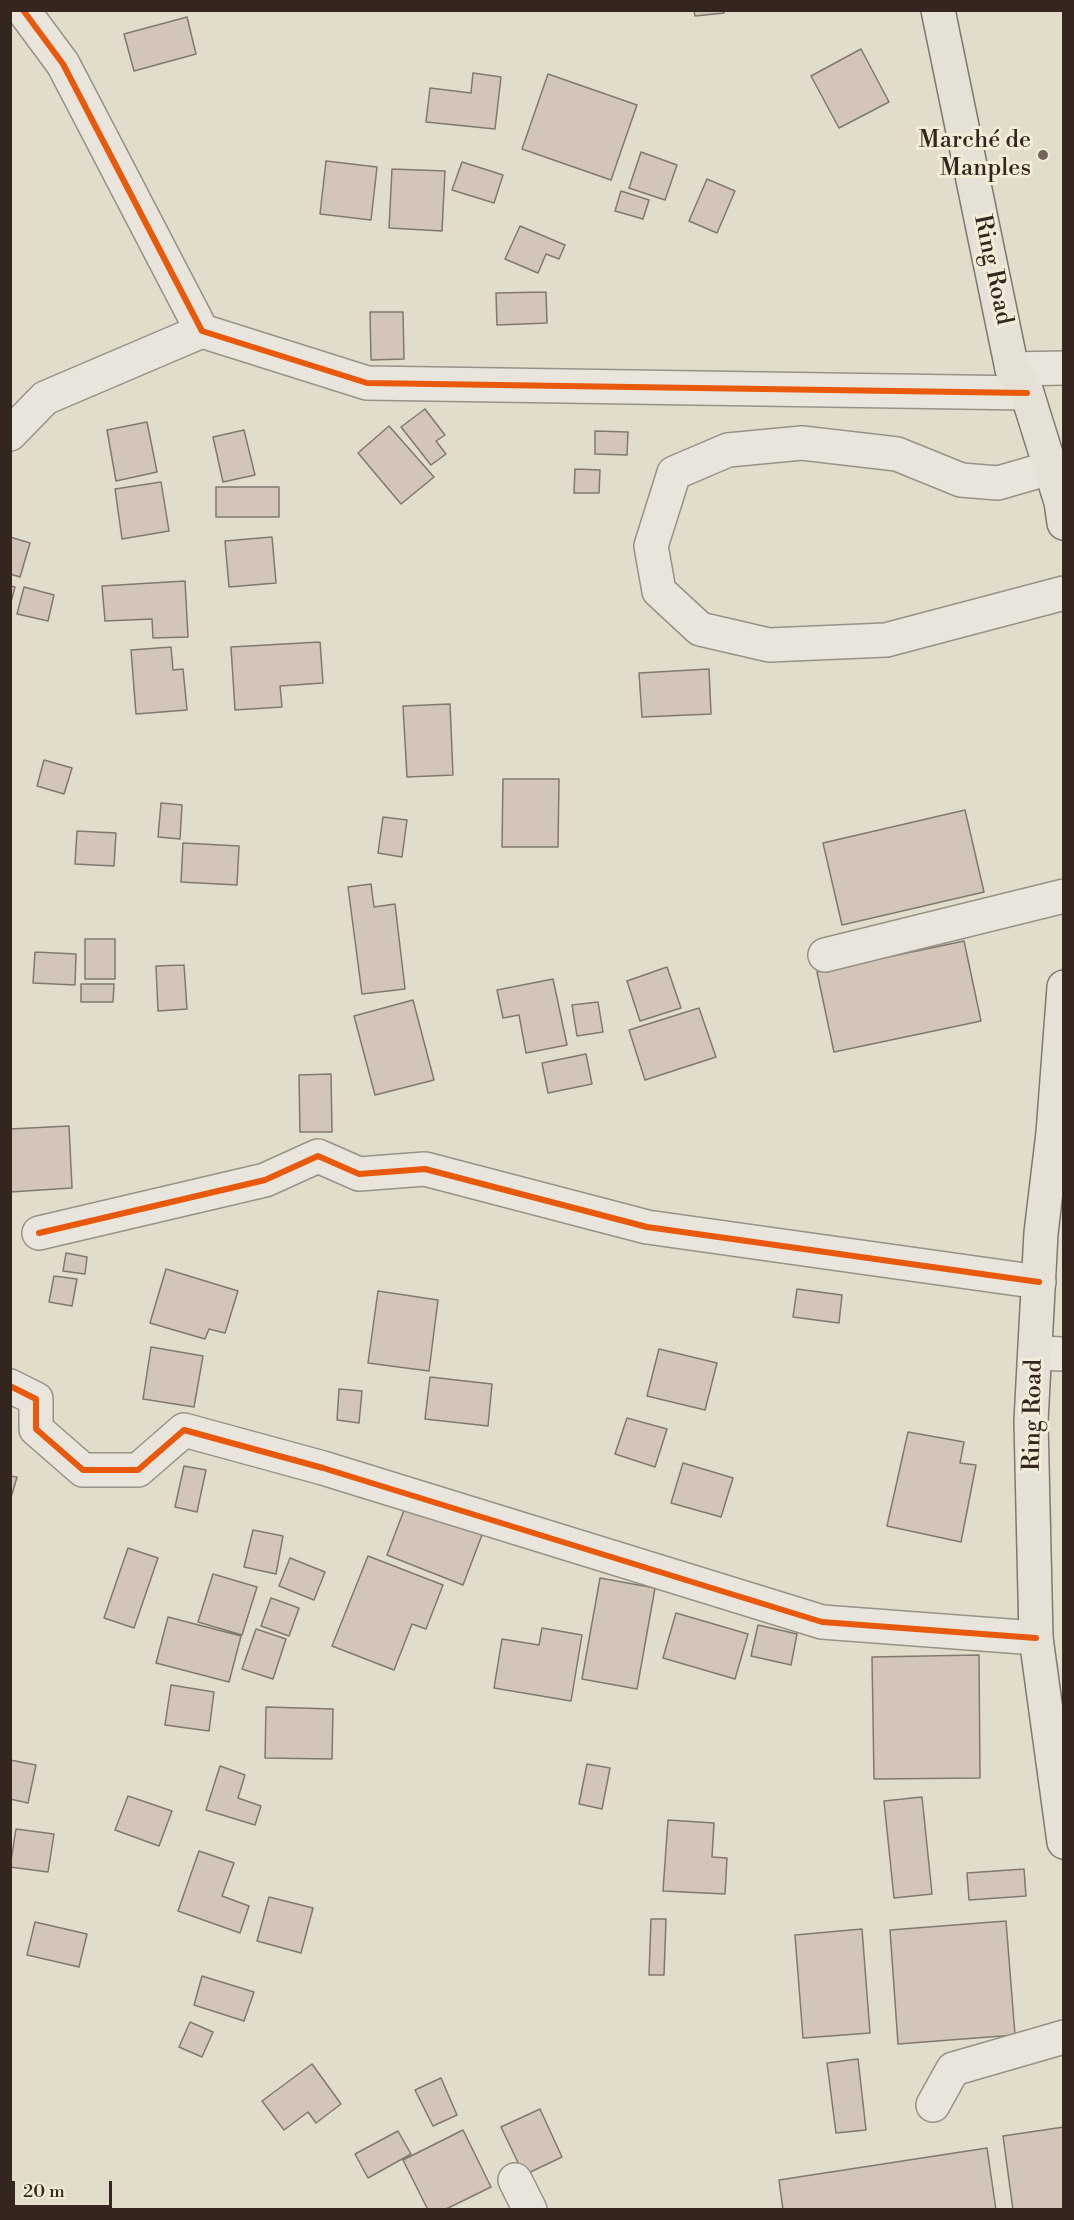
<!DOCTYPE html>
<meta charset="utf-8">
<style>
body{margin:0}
#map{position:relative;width:1074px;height:2220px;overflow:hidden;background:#e2dcca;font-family:"Libre Bodoni",serif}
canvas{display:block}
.frame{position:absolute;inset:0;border:12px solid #35251f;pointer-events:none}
.scale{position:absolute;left:12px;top:2181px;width:100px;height:27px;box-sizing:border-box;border:3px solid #35251f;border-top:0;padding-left:8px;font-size:18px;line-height:21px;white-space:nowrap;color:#35251f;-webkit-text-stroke:4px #f3ecd6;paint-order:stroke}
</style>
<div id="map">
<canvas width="1074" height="2220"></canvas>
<div class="frame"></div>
<div class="scale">20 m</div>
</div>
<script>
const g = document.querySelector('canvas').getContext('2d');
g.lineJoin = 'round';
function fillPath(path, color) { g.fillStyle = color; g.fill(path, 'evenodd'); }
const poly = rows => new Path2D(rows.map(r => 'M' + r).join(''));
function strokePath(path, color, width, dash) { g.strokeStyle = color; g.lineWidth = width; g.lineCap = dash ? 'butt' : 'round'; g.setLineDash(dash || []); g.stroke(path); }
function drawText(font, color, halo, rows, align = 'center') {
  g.font = font + ' "Libre Bodoni",serif'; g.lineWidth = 6; g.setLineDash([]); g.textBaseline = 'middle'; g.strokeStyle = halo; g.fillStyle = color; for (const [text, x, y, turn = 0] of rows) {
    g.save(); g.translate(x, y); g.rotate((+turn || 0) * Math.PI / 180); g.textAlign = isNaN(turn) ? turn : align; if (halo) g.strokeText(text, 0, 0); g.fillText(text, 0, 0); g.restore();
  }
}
const building = poly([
 [694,10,724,10,724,13,695,16,694,10],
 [187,17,196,54,134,71,124,34,187,17],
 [861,49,889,102,839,128,811,76,861,49],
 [473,73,501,77,495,129,426,122,430,88,471,93,473,73],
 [548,74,637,105,611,180,522,149,548,74],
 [641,152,677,165,665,200,629,188,641,152],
 [326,161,377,167,371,220,320,214,326,161],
 [462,162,503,175,494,203,452,190,462,162],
 [392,169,445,171,442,231,389,228,392,169],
 [707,179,735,191,717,233,689,221,707,179],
 [621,191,649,200,643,219,615,211,621,191],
 [520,226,565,245,559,259,546,254,538,273,505,259,520,226],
 [546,292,547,323,497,325,496,293,546,292],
 [370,312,403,312,404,359,371,360,370,312],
 [425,409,445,435,436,441,446,454,431,465,401,427,425,409],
 [147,422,157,472,116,481,107,430,147,422],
 [389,426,434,477,401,504,358,453,389,426],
 [244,430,255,475,223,482,213,437,244,430],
 [595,431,628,432,627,455,595,454,595,431],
 [575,469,600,470,599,493,574,493,575,469],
 [161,482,169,531,122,539,115,489,161,482],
 [216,487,279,487,279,517,216,517,216,487],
 [10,537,30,543,20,577,10,574,10,537],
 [272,537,276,583,229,587,225,541,272,537],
 [185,581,188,637,153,638,152,619,105,621,102,586,185,581],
 [10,586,15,587,10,606,10,586],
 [24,587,54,595,48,621,17,614,24,587],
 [320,642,323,683,280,686,282,707,235,710,231,647,320,642],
 [171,647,173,670,183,669,187,710,136,714,131,650,171,647],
 [709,669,711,714,642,717,639,673,709,669],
 [450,704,453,775,407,777,403,706,450,704],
 [44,760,72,768,64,794,37,786,44,760],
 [503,779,559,779,558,847,502,847,503,779],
 [161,803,182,805,180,839,158,837,161,803],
 [965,810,984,892,842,925,823,843,965,810],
 [383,817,407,820,402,857,378,853,383,817],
 [77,831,116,833,114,866,75,864,77,831],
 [183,843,239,846,237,885,181,882,183,843],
 [371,884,374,907,395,904,405,989,362,994,348,887,371,884],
 [85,939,115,939,115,979,85,979,85,939],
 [964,941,981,1021,834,1052,817,972,964,941],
 [35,952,76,954,75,985,33,983,35,952],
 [184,965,187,1009,158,1011,156,966,184,965],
 [667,967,681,1008,640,1021,627,981,667,967],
 [553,979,567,1045,526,1053,519,1015,503,1018,497,990,553,979],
 [81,984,114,984,113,1002,81,1002,81,984],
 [413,1000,434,1080,375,1095,354,1016,413,1000],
 [598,1002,603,1032,577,1036,572,1005,598,1002],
 [699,1008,716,1057,645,1080,629,1030,699,1008],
 [586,1054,592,1084,548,1093,542,1063,586,1054],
 [331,1074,332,1132,300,1132,299,1075,331,1074],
 [69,1126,72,1188,10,1192,10,1129,69,1126],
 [66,1253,87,1257,85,1274,63,1271,66,1253],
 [166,1269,238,1291,225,1333,209,1329,205,1339,150,1323,166,1269],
 [54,1276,77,1279,72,1306,49,1302,54,1276],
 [797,1289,842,1295,839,1323,793,1317,797,1289],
 [378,1291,438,1300,429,1371,368,1363,378,1291],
 [151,1347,203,1356,194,1407,143,1399,151,1347],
 [659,1349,717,1363,705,1410,647,1396,659,1349],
 [430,1377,492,1384,488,1426,425,1419,430,1377],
 [339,1389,362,1391,359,1423,337,1420,339,1389],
 [627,1418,667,1429,655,1467,615,1454,627,1418],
 [908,1432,964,1442,960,1463,976,1465,961,1542,887,1526,908,1432],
 [683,1463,733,1478,721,1517,671,1503,683,1463],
 [184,1466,206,1470,197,1512,175,1507,184,1466],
 [10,1476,17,1477,10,1501,10,1476],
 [406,1505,482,1535,463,1585,387,1555,406,1505],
 [253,1530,283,1536,276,1574,244,1567,253,1530],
 [128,1548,158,1558,134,1628,104,1618,128,1548],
 [368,1556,443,1585,426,1629,412,1624,394,1670,332,1646,368,1556],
 [290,1558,325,1572,314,1600,279,1586,290,1558],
 [213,1574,257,1587,242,1635,198,1622,213,1574],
 [600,1578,655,1588,637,1689,582,1679,600,1578],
 [271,1598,299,1608,289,1636,261,1626,271,1598],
 [676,1613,748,1634,735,1679,663,1658,676,1613],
 [168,1617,241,1636,229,1682,156,1663,168,1617],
 [758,1625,797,1634,791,1665,751,1656,758,1625],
 [542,1628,582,1635,571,1701,494,1688,502,1639,539,1645,542,1628],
 [256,1629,286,1639,273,1679,242,1669,256,1629],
 [979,1655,980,1778,874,1779,872,1657,979,1655],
 [171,1685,214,1692,209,1731,165,1725,171,1685],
 [266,1707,333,1709,332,1759,265,1758,266,1707],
 [10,1760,36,1765,28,1803,10,1799,10,1760],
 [587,1764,610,1768,602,1809,579,1804,587,1764],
 [220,1766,245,1775,238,1798,261,1806,255,1825,206,1810,220,1766],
 [128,1796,172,1811,159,1846,115,1830,128,1796],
 [922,1797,932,1894,894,1898,884,1801,922,1797],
 [668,1820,714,1823,712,1857,727,1858,725,1894,663,1891,668,1820],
 [16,1829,54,1834,48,1872,10,1867,16,1829],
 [199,1851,234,1863,222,1896,249,1906,240,1933,178,1911,199,1851],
 [1024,1869,1026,1896,969,1900,967,1873,1024,1869],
 [269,1897,313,1908,301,1953,257,1941,269,1897],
 [651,1919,666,1919,664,1975,649,1975,651,1919],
 [1006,1921,1015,2035,898,2044,890,1930,1006,1921],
 [35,1922,87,1934,79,1967,27,1955,35,1922],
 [862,1929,870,2033,803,2038,795,1935,862,1929],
 [202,1976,254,1992,244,2021,194,2005,202,1976],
 [190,2022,213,2032,202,2057,179,2047,190,2022],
 [858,2059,866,2130,836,2133,827,2063,858,2059],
 [312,2064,341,2104,316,2123,308,2112,284,2130,262,2101,312,2064],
 [441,2078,457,2115,433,2126,415,2090,441,2078],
 [540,2109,562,2157,524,2175,501,2127,540,2109],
 [1064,2127,1064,2210,1013,2210,1003,2136,1064,2127],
 [463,2130,491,2187,444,2210,428,2210,403,2160,463,2130],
 [398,2131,411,2154,368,2178,355,2154,398,2131],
 [987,2148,996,2210,783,2210,779,2180,987,2148]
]);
fillPath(building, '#d3c6b9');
strokePath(building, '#7f7970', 1.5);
const minor = poly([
 [23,10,63,64,202,331,367,383,1027,393],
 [1012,369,1064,368],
 [10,434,45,398,202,331],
 [1050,468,998,483,961,480,897,454,802,443,728,450,674,473,651,546,659,591,700,629,769,645,886,640,1064,593],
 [825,955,1064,896],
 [39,1233,265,1180,318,1156,359,1174,425,1169,647,1227,1039,1282],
 [1035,1353,1064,1354],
 [10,1386,36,1399,36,1429,83,1470,138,1470,184,1430,323,1468,822,1622,1036,1638],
 [933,2105,953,2069,1064,2037],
 [515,2180,530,2210]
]);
const major = poly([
 [938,10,1012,369,1027,393,1061,502,1064,523],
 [1064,987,1053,1133,1041,1233,1031,1421,1036,1638,1064,1842]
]);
strokePath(minor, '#979287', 36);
strokePath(major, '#7f7970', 36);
strokePath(minor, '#e9e5dc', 33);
strokePath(major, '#e5e1d6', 33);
strokePath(poly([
 [23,10,63,64,202,331,367,383,1027,393],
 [39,1233,265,1180,318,1156,359,1174,425,1169,647,1227,1039,1282],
 [10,1386,36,1399,36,1429,83,1470,138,1470,184,1430,323,1468,822,1622,1036,1638]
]), '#e8590c', 6);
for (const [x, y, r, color] of [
 [1043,155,6,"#72655b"]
]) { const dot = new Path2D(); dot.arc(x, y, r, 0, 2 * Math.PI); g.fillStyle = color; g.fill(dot); strokePath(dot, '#f3ecd6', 2); }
drawText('24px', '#35251f', '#f3ecd6', [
 ["Marché de",1031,141],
 ["Manples",1031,169]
], 'right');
drawText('24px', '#35251f', '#f3ecd6', [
 ["Ring Road",992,270,78],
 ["Ring Road",1034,1415,-89]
]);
</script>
